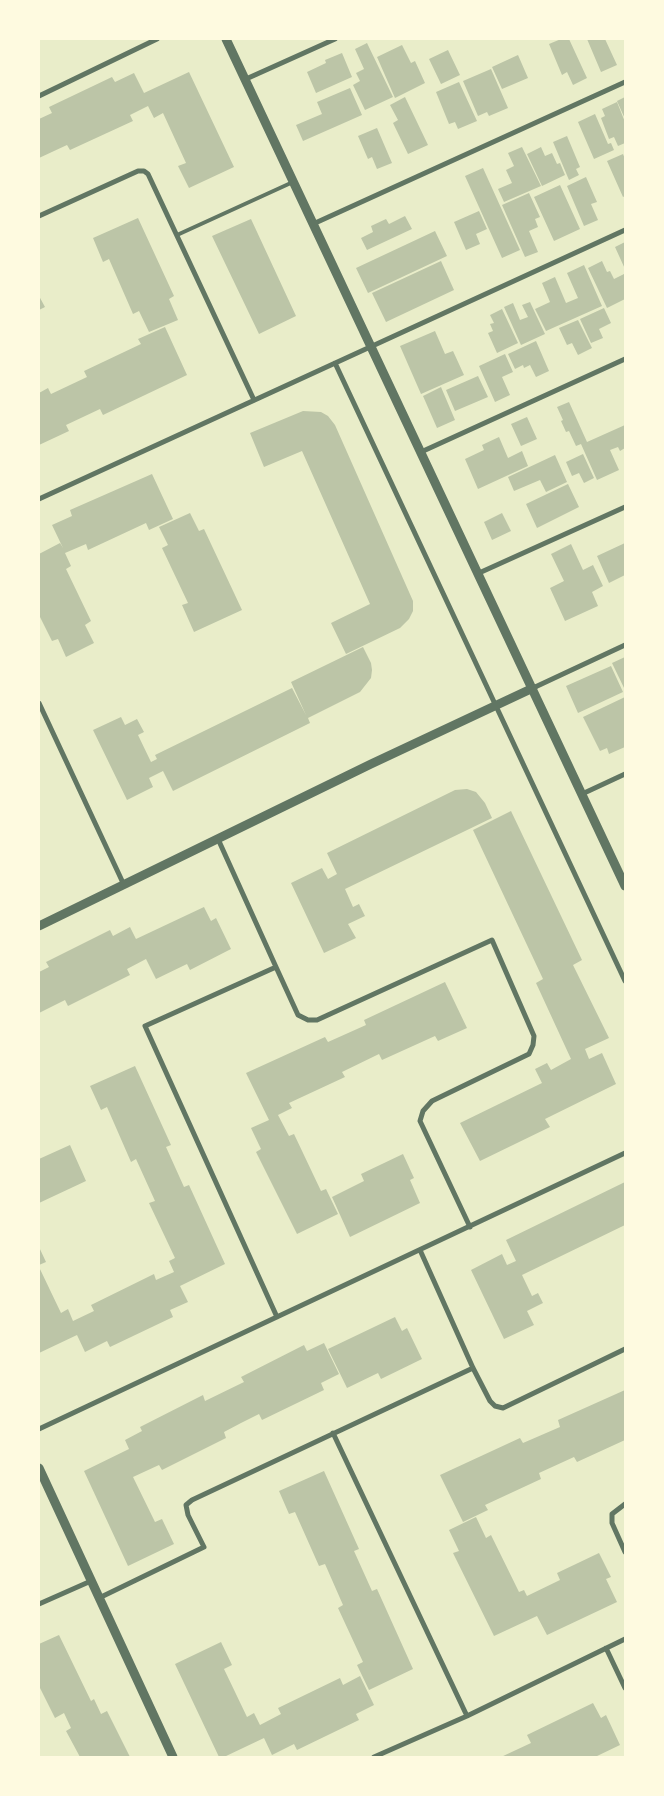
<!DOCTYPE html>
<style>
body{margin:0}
#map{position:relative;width:664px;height:1796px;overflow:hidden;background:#e9edc9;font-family:"Noto Serif",serif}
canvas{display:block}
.frame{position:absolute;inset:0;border:40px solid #fefae0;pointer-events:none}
</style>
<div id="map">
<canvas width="664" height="1796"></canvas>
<div class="frame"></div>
</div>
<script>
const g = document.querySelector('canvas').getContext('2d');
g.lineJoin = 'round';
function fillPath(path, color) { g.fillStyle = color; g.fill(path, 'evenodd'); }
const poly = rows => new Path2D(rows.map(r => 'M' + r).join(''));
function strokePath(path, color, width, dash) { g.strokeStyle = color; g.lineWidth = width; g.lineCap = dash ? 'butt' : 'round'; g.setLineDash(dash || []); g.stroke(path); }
fillPath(poly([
 [561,39,569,39,587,78,573,85,567,72,562,75,549,44],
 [587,39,605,39,617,65,601,72],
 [367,43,393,97,365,110,353,85,360,81,356,73,364,69,355,49],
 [402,45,411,63,415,61,425,83,395,98,377,57],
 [448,50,460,75,441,84,429,59],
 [342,53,352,77,316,93,307,72,326,63,325,60],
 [518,55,528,78,502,89,492,67],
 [491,69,508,108,489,116,487,112,478,116,463,81],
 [189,72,234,167,189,188,178,166,186,163,163,113,154,118,148,106,130,115,133,121,70,150,67,145,39,158,39,119,52,113,49,107,112,77,115,82,134,73,144,93],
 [459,82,477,121,458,129,455,122,449,124,436,92],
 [350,88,362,115,303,141,296,125,322,114,317,102],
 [405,97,428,145,408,154,393,123,398,120,390,105],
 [625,97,625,119,617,101],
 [617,102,625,122,625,143,618,146,614,137,609,139,601,118,605,116,602,109],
 [595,114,608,144,611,143,614,150,594,159,578,122],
 [377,128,392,163,377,169,372,157,368,159,358,136],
 [567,136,580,167,576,169,579,175,569,180,553,142],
 [522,147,541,186,504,202,498,189,512,183,506,170,514,166,508,153],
 [541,147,545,156,552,153,557,164,560,163,565,175,542,186,527,154],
 [623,154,625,159,625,196,623,197,607,161],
 [483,168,520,250,502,258,465,176],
 [586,177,597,202,591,204,598,220,584,226,567,186],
 [560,185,580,229,554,241,534,197],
 [529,193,540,217,535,219,538,227,529,231,538,252,525,257,502,205],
 [479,211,487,229,476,234,480,244,466,250,454,222],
 [405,216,412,229,367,250,361,238,373,232,371,226,386,219,389,224],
 [138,218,174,296,169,299,178,320,149,332,139,311,133,314,109,259,103,262,93,238],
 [251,219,296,316,259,334,212,236],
 [435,231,447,256,368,293,356,268],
 [625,242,625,269,615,247],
 [441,261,454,290,386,322,372,293],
 [602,261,607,272,610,271,614,279,624,274,625,277,625,299,607,308,588,268],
 [584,265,602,306,546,331,535,309,550,302,542,283,555,277,566,303,578,298,567,273],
 [39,296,45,307,39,310],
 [530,302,545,334,521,345,504,307,513,303,520,320,528,317,522,305],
 [604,308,611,323,599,329,603,338,591,343,580,319],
 [502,309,518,343,497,353,488,333,493,331,490,324,494,323,490,315],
 [578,320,592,348,578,355,572,343,567,345,559,328],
 [165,327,187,375,103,415,100,409,66,425,69,431,39,445,39,393,48,388,51,394,87,377,84,371,141,344,138,339],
 [435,331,445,354,453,351,464,375,421,394,400,346],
 [536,341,549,371,536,377,530,365,524,368,523,365,515,369,508,354],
 [505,354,513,372,502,377,510,395,495,402,479,366],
 [478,376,488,397,455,411,446,390],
 [441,387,455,420,437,428,423,396],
 [569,402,587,442,625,425,625,448,620,451,618,447,610,450,619,470,597,480,581,444,576,446,569,431,566,432,561,421,563,420,557,407],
 [303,411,321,412,328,416,335,425,413,601,413,611,409,619,400,628,346,654,331,623,370,604,302,451,264,467,250,433],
 [527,417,537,439,521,446,511,424],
 [499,437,508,458,522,451,528,466,478,489,465,459,484,450,482,445],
 [583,454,594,478,584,483,579,473,572,476,566,462],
 [555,455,567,482,546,492,540,480,514,491,508,477],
 [152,474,173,519,149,530,146,523,88,550,86,544,65,553,71,566,66,569,91,621,85,625,94,643,66,657,58,639,52,641,39,615,39,554,60,543,63,548,52,525,72,516,70,510],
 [568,484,579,507,537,528,526,504],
 [190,513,199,531,204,529,242,610,194,632,182,605,188,603,162,548,168,545,159,527],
 [502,513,511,531,492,540,484,522],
 [625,543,625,575,609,583,597,556],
 [571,544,583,570,593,565,603,586,592,592,598,606,565,621,550,588,564,581,551,554],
 [363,647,371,663,372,670,371,678,360,692,308,718,310,723,173,791,163,771,149,778,153,787,127,800,93,730,121,717,125,725,137,719,144,732,138,735,151,762,157,759,155,755,292,688,306,715,291,682],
 [625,657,625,690,612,663],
 [611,666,623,692,578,713,566,686],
 [625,697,625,747,609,754,607,748,600,751,583,717],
 [467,789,476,792,485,803,492,818,345,889,353,907,359,904,365,916,348,924,356,938,324,953,291,883,322,868,328,879,337,874,327,853,455,790],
 [511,811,582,960,573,965,609,1038,585,1049,589,1059,602,1053,616,1084,545,1119,550,1127,480,1161,460,1123,542,1083,535,1069,547,1063,551,1070,571,1059,536,983,543,979,473,830],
 [204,907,211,921,216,918,231,949,190,970,187,964,156,979,146,959,127,969,130,975,68,1006,65,1000,39,1013,39,972,49,967,46,962,110,930,113,936,130,927,136,939],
 [445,982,467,1028,438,1041,435,1036,382,1060,379,1054,342,1072,345,1077,289,1103,292,1108,278,1115,289,1136,294,1134,321,1191,326,1189,338,1214,297,1234,256,1152,261,1149,251,1128,269,1120,246,1073,325,1037,328,1042,366,1025,364,1020],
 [135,1066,171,1145,166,1147,184,1187,189,1185,225,1264,180,1286,188,1302,170,1310,173,1317,110,1347,107,1341,85,1352,77,1335,39,1353,39,1267,61,1313,68,1309,73,1321,94,1311,91,1305,154,1274,156,1280,174,1272,169,1261,175,1258,149,1203,155,1201,136,1159,131,1162,107,1107,101,1110,90,1086],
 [70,1145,86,1181,39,1203,39,1159],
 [403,1154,414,1178,410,1180,420,1203,350,1237,332,1197,364,1181,361,1174],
 [625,1182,625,1225,522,1275,532,1296,538,1293,543,1303,527,1311,534,1325,504,1339,471,1270,502,1254,507,1265,516,1261,506,1240],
 [39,1247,46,1262,39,1265],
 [395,1317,402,1331,407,1328,422,1359,381,1379,378,1373,347,1388,328,1349],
 [324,1343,339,1374,321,1383,324,1390,262,1420,259,1414,241,1423,224,1432,226,1438,162,1470,159,1465,133,1477,155,1522,162,1519,174,1544,128,1566,84,1471,129,1449,125,1440,142,1431,140,1427,203,1395,205,1401,244,1382,241,1377,304,1345,307,1351],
 [625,1390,625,1440,577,1462,574,1457,539,1473,541,1479,485,1505,488,1510,463,1522,440,1475,520,1438,523,1443,560,1427,558,1420],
 [324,1471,359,1549,354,1551,372,1591,377,1589,413,1669,369,1690,357,1665,363,1662,338,1608,343,1605,325,1564,319,1566,295,1512,289,1514,279,1491],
 [476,1517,486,1538,491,1535,519,1592,524,1590,527,1596,560,1580,557,1573,599,1553,611,1577,606,1579,617,1602,547,1635,537,1616,494,1636,453,1553,459,1551,449,1530],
 [59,1635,91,1701,94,1699,101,1714,107,1711,130,1757,80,1757,66,1731,71,1728,64,1713,55,1718,39,1686,39,1644],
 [221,1642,232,1665,224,1669,247,1717,254,1713,260,1725,281,1714,278,1708,340,1678,343,1685,360,1676,374,1705,356,1714,359,1720,297,1750,294,1744,272,1755,264,1738,224,1757,219,1757,175,1664],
 [593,1703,601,1718,606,1715,620,1745,595,1757,501,1757,531,1743,527,1735]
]), '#bcc5a7');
strokePath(poly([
 [177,235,293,182]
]), '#617663', 4);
strokePath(poly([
 [246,79,335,39],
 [39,96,157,39],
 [39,216,138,171,144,171,148,174,254,400],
 [313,224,625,82],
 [335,363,625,981],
 [421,452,625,359],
 [39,499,625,230],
 [479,573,625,507],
 [533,688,625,645],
 [39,703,124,885],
 [582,794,625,774],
 [218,839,276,967],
 [420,1250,473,1368,490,1401,495,1406,503,1408,625,1349],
 [277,1317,145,1026,276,967,298,1015,308,1020,317,1020,492,940,534,1036,533,1045,529,1054,432,1101,423,1111,420,1121,470,1227],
 [39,1429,625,1153],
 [333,1433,467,1716],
 [625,1504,612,1514,612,1523,625,1552],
 [99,1598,204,1547,188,1515,186,1505,192,1500,473,1368],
 [39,1604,91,1581],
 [606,1648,625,1688],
 [374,1757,467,1716,625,1639]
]), '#617663', 5);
strokePath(poly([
 [226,39,625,886],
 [39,926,371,764,533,688],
 [39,1468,173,1757]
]), '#617663', 9);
</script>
